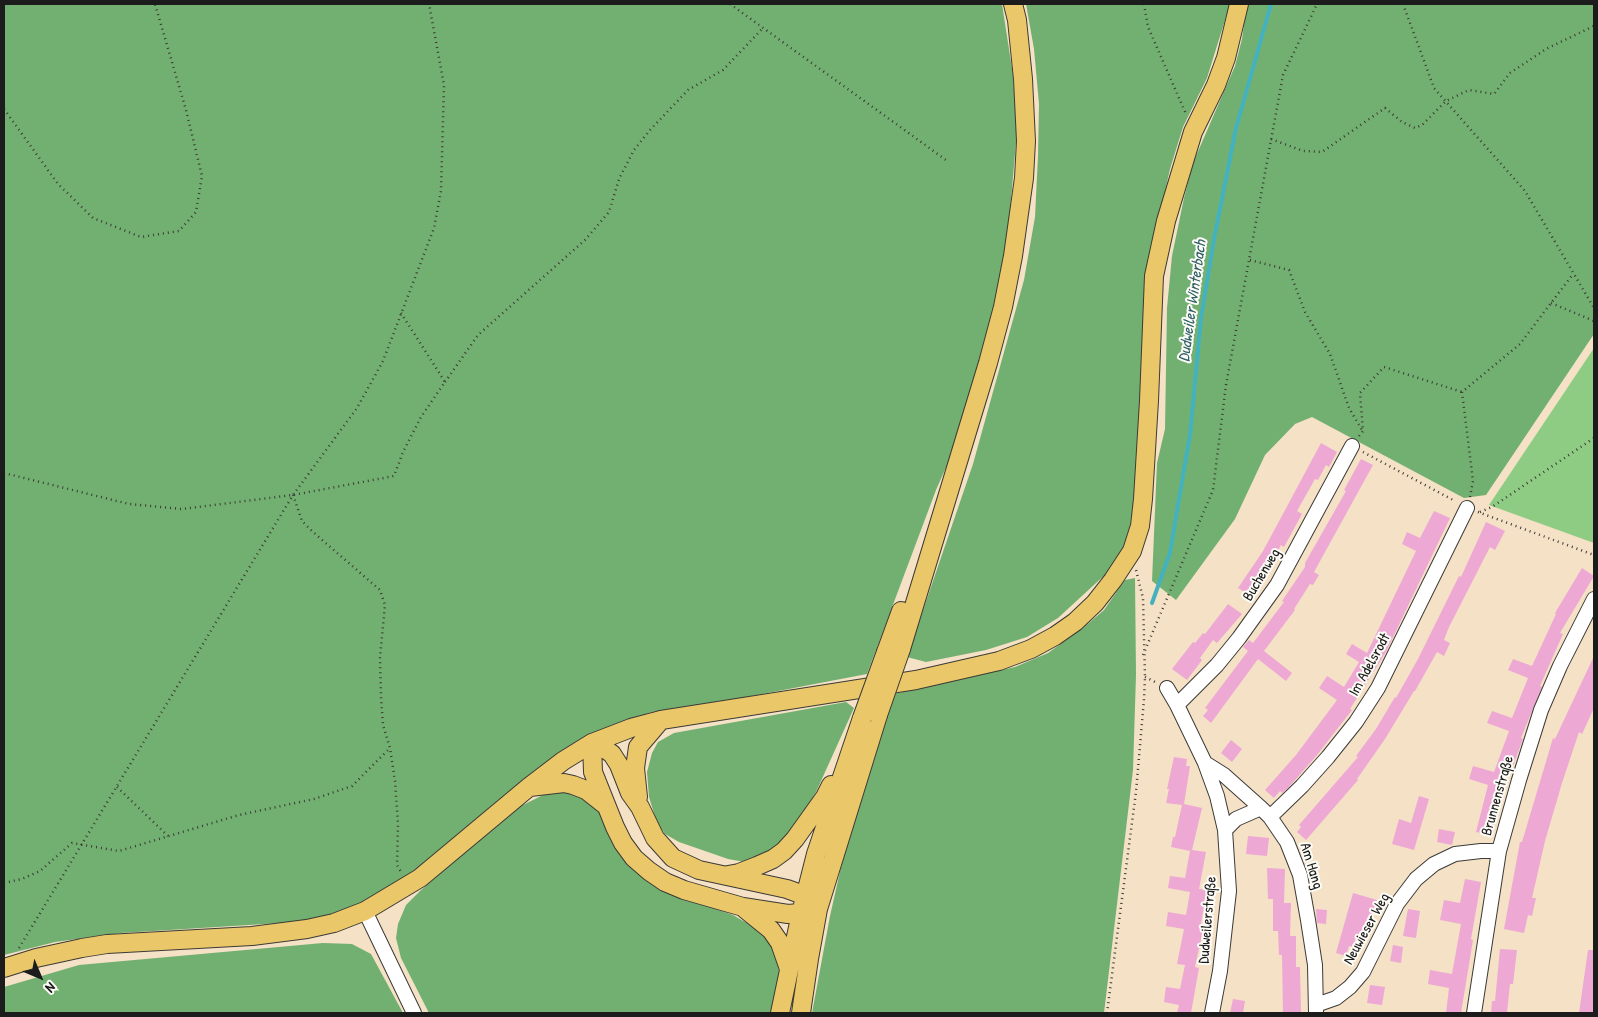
<!DOCTYPE html>
<meta charset="utf-8">
<style>
body{margin:0}
#map{position:relative;width:1598px;height:1017px;overflow:hidden;background:#f4e1c6;font-family:"Patrick Hand",sans-serif}
canvas{display:block}
.frame{position:absolute;inset:0;border:5px solid #1c1c1c;pointer-events:none}
.north{position:absolute;left:15px;top:952px;width:50px;height:50px;-webkit-text-stroke:4px #fdfcf7;paint-order:stroke;rotate:135deg;font-size:14px;font-weight:700;line-height:20px;text-align:center;color:#1c1c1c}
.north::after{content:'';display:block;margin:auto;width:18px;height:22px;background:#1c1c1c;clip-path:polygon(50% 0,100% 100%,50% 72%,0 100%)}
</style>
<div id="map">
<canvas width="1598" height="1017"></canvas>
<div class="frame"></div>
<div class="north">N</div>
</div>
<script>
const g = document.querySelector('canvas').getContext('2d');
g.lineJoin = 'round';
function fillPath(path, color) { g.fillStyle = color; g.fill(path, 'evenodd'); }
const poly = rows => new Path2D(rows.map(r => 'M' + r).join(''));
function strokePath(path, color, width, dash) { g.strokeStyle = color; g.lineWidth = width; g.lineCap = dash ? 'butt' : 'round'; g.setLineDash(dash || []); g.stroke(path); }
function drawText(font, color, halo, rows, align = 'center') {
  g.font = font + ' "Patrick Hand",sans-serif'; g.lineWidth = 4; g.setLineDash([]); g.textBaseline = 'middle'; g.strokeStyle = halo; g.fillStyle = color; for (const [text, x, y, turn = 0] of rows) {
    g.save(); g.translate(x, y); g.rotate((+turn || 0) * Math.PI / 180); g.textAlign = isNaN(turn) ? turn : align; if (halo) g.strokeText(text, 0, 0); g.fillText(text, 0, 0); g.restore();
  }
}
fillPath(poly([
 [1594,348,1594,543,1489,505]
]), '#8ecc83');
fillPath(poly([
 [4,4,1002,4,1013,75,1017,131,1009,222,1003,267,993,314,959,438,936,490,867,674,684,709,651,712,602,731,419,871,391,889,334,916,297,922,121,933,55,942,4,955],
 [1026,4,1230,4,1207,78,1183,127,1170,169,1154,241,1138,500,1131,531,1122,551,1108,572,1058,618,1027,637,986,650,926,662,907,657,973,464,1024,280,1035,217,1038,156,1039,104,1034,49],
 [1247,4,1594,4,1594,334,1486,495,1464,498,1312,417,1295,424,1265,455,1235,519,1176,600,1152,581,1157,463,1165,429,1167,308,1172,256,1184,198,1193,163,1235,66,1242,39],
 [1135,578,1136,675,1133,770,1104,1013,812,1013,830,916,844,854,886,714,893,694,1015,667,1048,653,1083,628,1104,610,1125,580],
 [846,702,854,708,816,792,795,830,777,849,745,862,728,859,679,842,665,834,657,823,649,797,647,772,652,753,658,742,674,733],
 [551,791,563,791,580,795,603,814,636,871,659,889,733,915,750,925,766,938,775,953,779,971,775,1013,429,1013,401,958,396,938,398,924,406,905,420,891,515,809],
 [323,943,352,944,371,954,403,1013,4,1013,4,987,79,965]
]), '#72b071');
strokePath(poly([
 [1152,603,1170,553,1179,499,1190,435,1201,318,1214,239,1236,128,1271,4]
]), '#44b2be', 4);
fillPath(poly([
 [1321,443,1337,452,1329,467,1326,465,1318,480,1315,479,1297,511,1302,514,1284,547,1281,545,1272,562,1275,564,1253,597,1238,588,1263,551],
 [1361,459,1373,465,1314,572,1319,575,1313,585,1310,584,1294,609,1295,610,1264,651,1292,673,1286,681,1258,659,1211,723,1203,716,1208,710,1205,708,1248,651,1243,647,1249,640,1253,643,1284,602,1282,601,1305,567,1305,563,1346,491,1344,490],
 [1434,511,1450,518,1386,652,1350,709,1352,710,1317,755,1288,788,1282,793,1280,791,1274,798,1265,790,1296,755,1337,700,1319,688,1327,676,1344,687,1359,662,1346,654,1352,644,1367,653,1416,551,1402,544,1407,532,1420,538],
 [1486,522,1505,531,1495,550,1490,547,1449,627,1444,640,1450,643,1444,656,1437,652,1415,691,1414,691,1385,739,1357,779,1358,780,1306,840,1297,832,1301,827,1299,825,1358,757,1356,756,1376,729,1395,697,1396,698,1418,659,1459,576,1461,577],
 [1582,568,1594,576,1560,633,1563,634,1540,686,1542,687,1521,738,1523,739,1510,774,1507,772,1493,826,1488,825,1486,834,1476,832,1488,785,1469,779,1473,766,1494,772,1509,731,1487,723,1492,711,1512,718,1528,678,1508,670,1513,659,1532,666,1556,614,1555,613],
 [1228,604,1242,614,1217,643,1213,640,1200,658,1202,660,1187,680,1172,669,1193,642,1195,643,1203,633,1205,634],
 [1594,656,1594,708,1582,734,1579,732,1562,783,1545,841,1532,898,1536,898,1532,916,1528,915,1524,933,1504,929,1520,842,1522,842,1553,738,1555,739],
 [1231,740,1242,749,1232,762,1221,753],
 [1174,757,1187,759,1186,766,1190,766,1184,804,1202,808,1192,850,1206,852,1199,889,1207,890,1200,929,1203,930,1195,967,1199,968,1191,1013,1177,1013,1179,1005,1164,1002,1166,987,1180,989,1185,965,1177,964,1184,929,1166,926,1168,912,1186,915,1190,892,1168,888,1170,876,1185,878,1190,851,1171,847,1173,837,1175,837,1182,805,1166,803,1169,789,1167,789],
 [1419,796,1429,799,1414,850,1392,844,1399,819,1411,823],
 [1439,829,1455,832,1452,845,1437,842],
 [1248,836,1269,838,1267,856,1246,854],
 [1267,868,1285,869,1284,903,1291,903,1290,936,1296,936,1296,967,1300,967,1301,1013,1283,1013,1282,955,1279,955,1278,931,1273,931,1273,899,1268,899],
 [1465,879,1481,882,1471,939,1473,940,1461,1013,1446,1013,1449,988,1428,984,1430,970,1452,974,1461,924,1440,920,1444,900,1460,903],
 [1353,893,1377,900,1369,926,1364,924,1361,938,1356,937,1353,947,1349,946,1346,956,1336,953],
 [1316,909,1327,910,1326,924,1317,923],
 [1408,909,1420,911,1416,938,1403,936],
 [1393,945,1403,947,1401,963,1390,961],
 [1500,949,1517,950,1513,984,1510,984,1507,1013,1491,1013,1492,1001,1495,1001],
 [1588,950,1594,950,1594,1013,1579,1013],
 [1370,985,1385,987,1382,1005,1367,1003],
 [1233,999,1245,1001,1243,1013,1230,1013]
]), '#eea8d4');
const minor = poly([
 [1167,688,1177,705,1205,763,1217,796,1225,830,1229,891,1220,971,1212,1013],
 [1177,705,1217,665,1239,638,1277,585,1352,446],
 [1205,763,1224,775,1261,808,1270,817,1287,842,1300,875,1308,920,1315,965,1316,1013],
 [1270,817,1302,786,1328,757,1356,722,1378,688,1467,508],
 [1225,830,1236,819,1261,808],
 [365,911,414,1013],
 [1316,1005,1336,998,1350,987,1363,972,1397,904,1416,879,1434,864,1455,854,1481,851,1499,851],
 [1474,1013,1499,851,1519,780,1541,710,1560,666,1594,599]
]);
const major = poly([
 [901,649,988,363,1003,307,1013,256,1024,178,1026,141,1023,79,1017,20,1013,4],
 [886,652,901,611],
 [592,743,593,772,615,827,623,843,634,858,649,871,665,882,684,890,743,907,788,914,811,912,818,909],
 [592,743,602,747,612,754,619,765,630,793,640,807,655,838,673,858,699,870,787,889,806,896,814,903],
 [530,787,564,783,573,785,586,790,605,805],
 [638,797,635,768,638,747,661,720],
 [728,875,739,873,757,866,773,859,784,851,795,839,825,797,831,785],
 [745,909,771,930,780,943,789,969],
 [4,968,36,958,82,948,107,944,252,936,307,929,334,923,365,911,420,878,529,787,563,761,592,743,631,728,661,720,916,680,999,661,1031,649,1055,636,1075,622,1095,603,1113,580,1132,551,1140,526,1143,499,1149,401,1154,276,1166,221,1193,132,1216,85,1226,58,1239,4],
 [780,1013,801,913,816,854,862,718],
 [801,1013,809,959,818,909,878,715]
]);
strokePath(minor, '#3c3a36', 16);
strokePath(major, '#3c3a36', 20);
strokePath(poly([
 [730,4,946,160],
 [1144,4,1148,27,1186,114],
 [1403,4,1434,88,1525,191,1594,308],
 [4,109,58,184,93,218,141,237,179,231,196,212,202,176,186,110,155,4],
 [1271,139,1303,151,1322,152,1385,108,1402,122,1415,128,1422,125,1446,101,1469,90,1494,94,1510,73,1546,49,1594,26],
 [1250,260,1289,270,1305,312,1330,354,1349,408,1362,430],
 [1551,303,1594,321],
 [445,382,478,335,585,240,609,212,619,179,634,150,650,130,688,90,723,70,763,28],
 [1359,436,1363,431,1360,393,1384,367,1462,392],
 [1363,452,1455,501],
 [4,473,129,504,182,509,293,495,394,476,403,452,421,417,445,382,401,313],
 [293,495,302,521,313,532,380,590,385,605,380,657,381,696,383,725,390,748,395,781,398,824,397,865,401,872],
 [1470,497,1473,481,1462,392,1520,344,1573,274],
 [1478,512,1594,555],
 [1480,512,1492,507,1594,438],
 [1143,655,1213,490,1226,385,1283,75,1317,4],
 [1145,677,1157,683],
 [117,787,168,836],
 [4,883,22,879,40,871,72,843,119,851,239,815,314,799,352,786,390,748],
 [19,948,293,495,357,408,383,361,434,228,441,191,444,85,429,4],
 [1107,1013,1136,792,1144,699,1145,677,1143,598,1136,570]
]), '#3c3a36', 2.5, [1, 4]);
strokePath(minor, '#fff', 14);
strokePath(major, '#eac769', 18);
const majorBridge = poly([
 [878,715,901,649],
 [862,718,886,652]
]);
strokePath(majorBridge, '#3c3a36', 20, []);
strokePath(majorBridge, '#eac769', 18);
drawText('15px', '#1c1c1c', '#fdfcf7', [
 ["Buchenweg",1262,575,-59],
 ["Im Adelsrodt",1370,665,-61],
 ["Brunnenstraße",1498,796,-74],
 ["Am Hang",1311,866,73],
 ["Dudweilerstraße",1208,920,-85],
 ["Neuwieser Weg",1367,929,-61]
]);
drawText('italic 16px', '#2e6065', '#fdfcf7', [
 ["Dudweiler Winterbach",1193,301,-82]
]);
</script>
